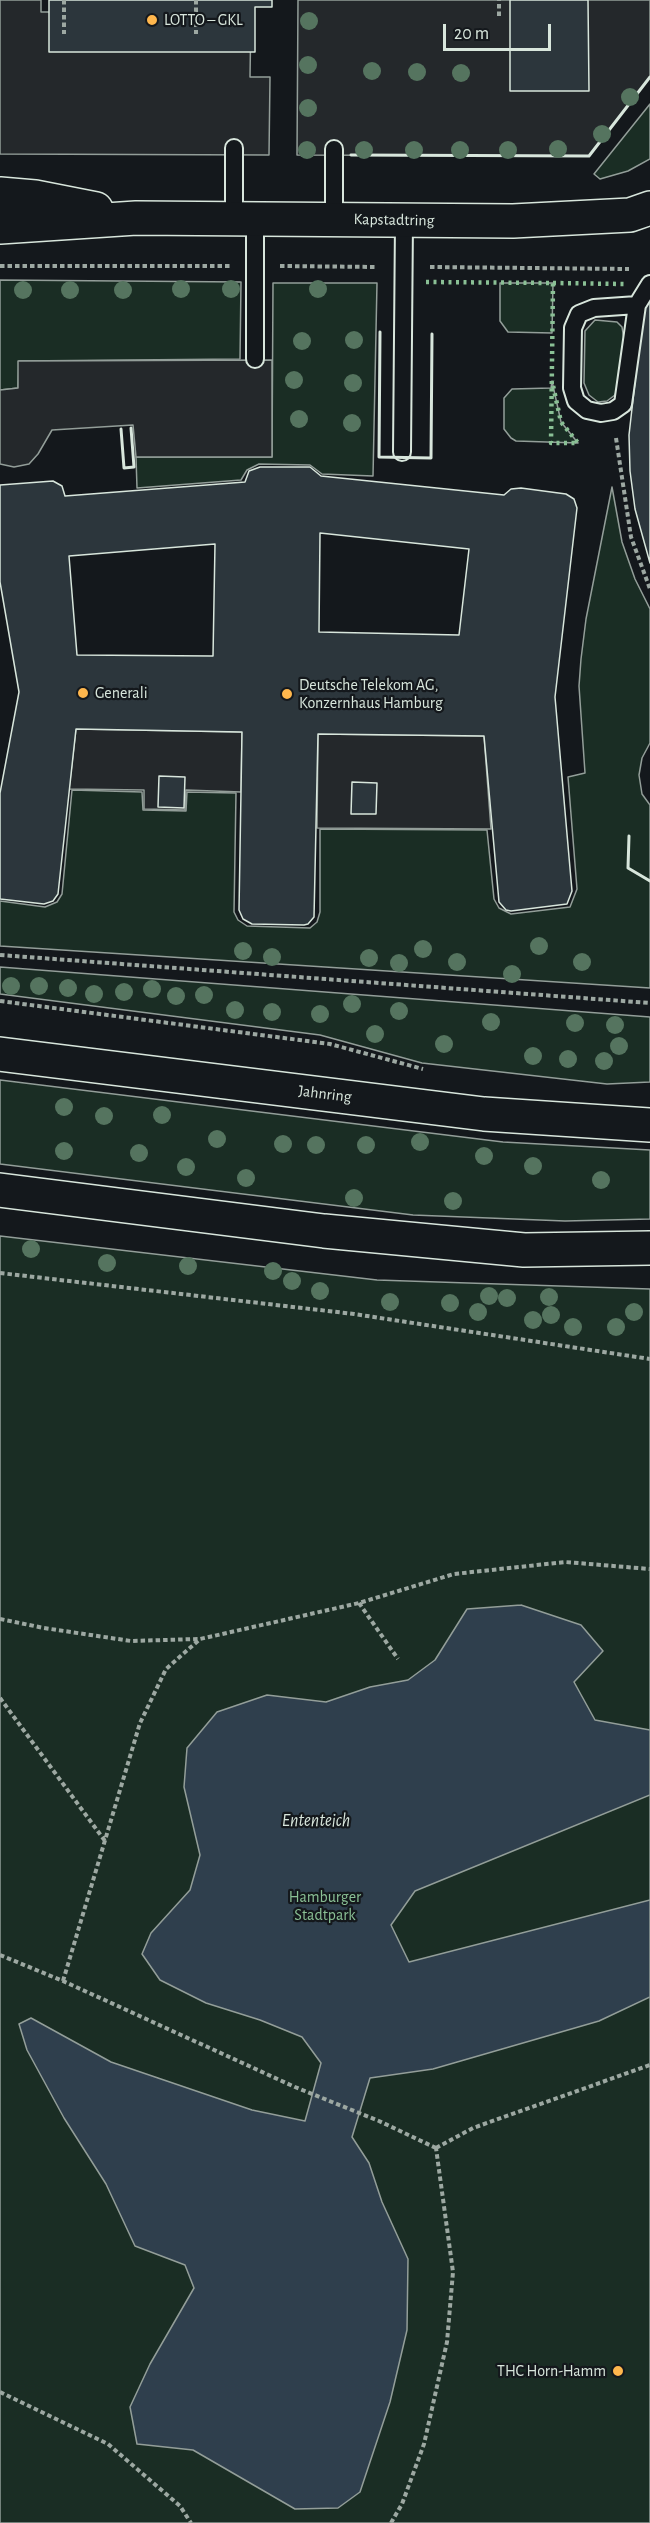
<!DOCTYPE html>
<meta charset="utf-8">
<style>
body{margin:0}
#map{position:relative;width:650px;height:2523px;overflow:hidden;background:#14181c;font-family:"Alegreya Sans",sans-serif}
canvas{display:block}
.scale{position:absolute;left:443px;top:24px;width:108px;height:27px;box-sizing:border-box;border:3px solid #d8e6dc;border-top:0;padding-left:8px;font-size:18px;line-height:21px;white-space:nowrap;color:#d8e6dc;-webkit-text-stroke:4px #14181c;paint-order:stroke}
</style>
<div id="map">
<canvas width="650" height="2523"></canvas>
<div class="scale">20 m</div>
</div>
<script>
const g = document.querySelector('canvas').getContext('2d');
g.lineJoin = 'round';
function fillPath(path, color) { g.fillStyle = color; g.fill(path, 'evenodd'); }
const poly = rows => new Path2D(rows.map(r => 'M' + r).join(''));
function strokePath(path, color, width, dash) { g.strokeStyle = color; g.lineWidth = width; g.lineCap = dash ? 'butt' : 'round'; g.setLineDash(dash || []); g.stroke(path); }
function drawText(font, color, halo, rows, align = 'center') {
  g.font = font + ' "Alegreya Sans",sans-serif'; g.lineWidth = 4.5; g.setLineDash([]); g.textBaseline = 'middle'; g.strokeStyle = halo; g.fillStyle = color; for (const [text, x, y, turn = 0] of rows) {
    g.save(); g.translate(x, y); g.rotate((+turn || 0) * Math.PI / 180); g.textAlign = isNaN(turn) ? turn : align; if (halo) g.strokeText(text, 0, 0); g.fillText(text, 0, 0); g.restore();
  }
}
const green = poly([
 [650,104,650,159,628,171,600,179,594,174,650,104],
 [0,280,241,282,240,359,19,361,18,388,0,390,0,280],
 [273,283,377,283,373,476,322,474,310,465,259,464,247,470,241,480,137,488,136,457,272,457,273,283],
 [500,283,553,283,552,333,508,332,500,321,500,283],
 [595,320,617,322,622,327,625,346,620,381,615,395,607,401,598,402,589,395,584,383,585,331,595,320],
 [552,381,561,422,578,443,516,441,511,438,504,429,504,398,512,389,551,388,552,381],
 [612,487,622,542,635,579,650,609,650,743,642,758,639,775,642,794,650,805,650,988,0,946,0,901,45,907,57,902,62,894,72,790,142,792,143,810,186,811,187,792,236,793,234,912,238,920,247,926,310,928,317,922,320,912,320,829,487,830,494,899,499,908,511,914,570,907,577,889,568,777,585,773,579,686,581,659,586,619,612,487],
 [0,967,650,1017,650,1082,607,1084,422,1063,320,1035,0,994,0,967],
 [0,1080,503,1142,650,1150,650,1219,565,1221,413,1215,0,1164,0,1080],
 [0,1236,377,1280,650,1289,650,2523,0,2523,0,1236]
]);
fillPath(green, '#1a2d24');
strokePath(green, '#939e99', 1.5);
const parking = poly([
 [0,0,41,0,41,12,251,12,250,77,270,77,269,155,0,154,0,0],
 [298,0,650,0,650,77,589,156,297,155,298,0],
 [272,360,272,457,136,457,133,425,52,430,38,454,29,464,14,467,0,464,0,390,18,388,18,361,272,360],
 [76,729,242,732,241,792,186,790,185,810,144,809,144,790,69,789,76,729],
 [318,734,484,736,491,829,317,828,318,734]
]);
fillPath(parking, '#24282b');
strokePath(parking, '#939e99', 1.5);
const water = poly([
 [521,1605,581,1625,603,1651,574,1682,595,1720,650,1730,650,1795,415,1891,391,1925,409,1962,650,1900,650,1997,599,2021,433,2069,370,2078,352,2137,369,2163,382,2202,408,2259,407,2330,390,2402,360,2492,338,2508,295,2509,193,2450,137,2444,130,2407,150,2364,194,2288,185,2265,135,2246,106,2184,64,2118,27,2050,19,2024,31,2018,111,2062,252,2110,305,2121,321,2063,302,2037,260,2020,206,2003,160,1980,142,1954,151,1933,190,1890,200,1855,184,1787,187,1748,217,1712,267,1695,326,1702,370,1687,408,1680,435,1660,467,1609,521,1605]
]);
fillPath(water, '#2f3f4d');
strokePath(water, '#939e99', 1.5);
const building = poly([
 [49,0,272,0,272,7,255,7,255,52,49,52,49,0],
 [510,0,588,0,589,91,510,91,510,0],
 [650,295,650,563,635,509,630,471,629,435,644,302,650,295],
 [260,467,310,467,321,476,504,495,511,489,521,488,566,494,574,499,577,508,555,697,572,891,567,904,511,911,506,910,499,902,484,736,318,734,314,917,308,924,304,925,252,924,243,919,239,910,242,732,76,729,58,894,53,901,44,904,0,899,0,793,19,692,0,582,0,485,53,481,62,486,65,496,245,482,249,471,260,467],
 [320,533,469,549,459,635,319,632,320,533],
 [215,544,213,656,77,655,69,556,215,544],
 [159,776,185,777,184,808,158,807,159,776],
 [352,782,377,783,376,814,351,814,352,782]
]);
fillPath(building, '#2c363c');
strokePath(building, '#d8e6dc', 1.5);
const service = poly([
 [234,148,234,219],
 [334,149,334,219],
 [255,219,255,359],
 [637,305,594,308,579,314,573,328,572,388,576,401,587,410,601,413,613,411,623,404,637,305,650,284],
 [402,452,404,221]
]);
const minor = poly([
 [0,194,35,197,96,209],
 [0,227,136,218,513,221,630,215,650,208]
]);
const primary = poly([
 [0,1054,484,1114,650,1125],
 [0,1190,324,1231,524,1250,650,1248]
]);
strokePath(service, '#d8e6dc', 20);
strokePath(minor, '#d8e6dc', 36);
strokePath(primary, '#d8e6dc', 36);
strokePath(poly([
 [64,0,64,34],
 [196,0,196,34],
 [499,16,499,0],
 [0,266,230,266],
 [280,266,377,267],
 [430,267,629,269],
 [616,438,631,537,650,589],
 [0,955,650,1003],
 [0,1001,330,1044,423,1069],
 [0,1273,354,1314,650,1359],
 [359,1603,398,1659],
 [0,1619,44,1628,131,1641,198,1639],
 [0,1698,105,1841],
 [0,1955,63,1981,295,2087,379,2121,436,2148],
 [63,1981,140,1723,166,1669,200,1639,359,1603,454,1574,565,1562,650,1569],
 [436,2148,473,2128,650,2065],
 [0,2392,108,2444,180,2506,191,2523],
 [391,2523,402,2504,424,2444,447,2342,453,2272,436,2148]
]), '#9da8a2', 4, [4.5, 3]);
strokePath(service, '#14181c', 16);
strokePath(minor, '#14181c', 33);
strokePath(primary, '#14181c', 33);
strokePath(poly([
 [426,282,553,283,551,443,578,443,561,422,552,381],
 [553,283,624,284]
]), '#8ac095', 4.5, [3, 4.5]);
strokePath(poly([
 [351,155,589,156,650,77],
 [380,332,379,457,431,458,432,334],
 [121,429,124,468,134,467,131,428],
 [629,836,628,868,650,881]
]), '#d8e6dc', 3);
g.fillStyle = '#55745f';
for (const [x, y] of [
 [309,21],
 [308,65],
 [372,71],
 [417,72],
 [461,73],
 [630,97],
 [308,108],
 [602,134],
 [558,149],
 [307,150],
 [364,150],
 [414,150],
 [460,150],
 [508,150],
 [181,289],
 [231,289],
 [318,289],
 [23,290],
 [70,290],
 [123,290],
 [354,340],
 [302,341],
 [294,380],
 [353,383],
 [299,419],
 [352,423],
 [539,946],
 [423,949],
 [243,951],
 [272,957],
 [369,958],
 [457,962],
 [582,962],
 [399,963],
 [512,974],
 [11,986],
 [39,986],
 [68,988],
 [152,989],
 [124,992],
 [94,994],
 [204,995],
 [176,996],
 [352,1004],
 [235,1010],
 [399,1011],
 [272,1012],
 [320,1014],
 [491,1022],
 [575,1023],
 [615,1025],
 [375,1034],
 [444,1044],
 [619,1046],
 [533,1056],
 [568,1059],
 [604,1061],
 [64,1107],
 [162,1115],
 [104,1116],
 [217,1139],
 [420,1142],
 [283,1144],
 [316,1145],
 [366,1145],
 [64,1151],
 [139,1153],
 [484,1156],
 [533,1166],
 [186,1167],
 [246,1178],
 [601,1180],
 [354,1198],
 [453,1201],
 [31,1249],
 [107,1263],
 [188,1266],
 [273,1271],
 [292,1281],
 [320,1291],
 [489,1296],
 [549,1297],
 [507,1298],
 [390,1302],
 [450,1303],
 [478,1312],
 [634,1312],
 [551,1315],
 [533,1320],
 [573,1327],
 [616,1327]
]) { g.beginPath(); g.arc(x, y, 9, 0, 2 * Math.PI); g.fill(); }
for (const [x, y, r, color] of [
 [152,20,6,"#ffb74d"],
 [83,693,6,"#ffb74d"],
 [287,694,6,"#ffb74d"],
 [618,2371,6,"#ffb74d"]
]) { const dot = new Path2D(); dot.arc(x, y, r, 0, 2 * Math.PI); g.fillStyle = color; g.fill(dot); strokePath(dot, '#14181c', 2); }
drawText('16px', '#d8e6dc', '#14181c', [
 ["LOTTO – GKL",164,20],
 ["Deutsche Telekom AG,",299,685],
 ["Konzernhaus Hamburg",299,703],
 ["Generali",95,693],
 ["THC Horn-Hamm",606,2371,"right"]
], 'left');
drawText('16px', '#d8e6dc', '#14181c', [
 ["Kapstadtring",394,220,1],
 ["Jahnring",325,1094,7]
]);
drawText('16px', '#8ac095', '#14181c', [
 ["Hamburger",325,1897],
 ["Stadtpark",325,1915]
]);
drawText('italic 18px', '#d8e6dc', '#14181c', [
 ["Ententeich",316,1821]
]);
</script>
